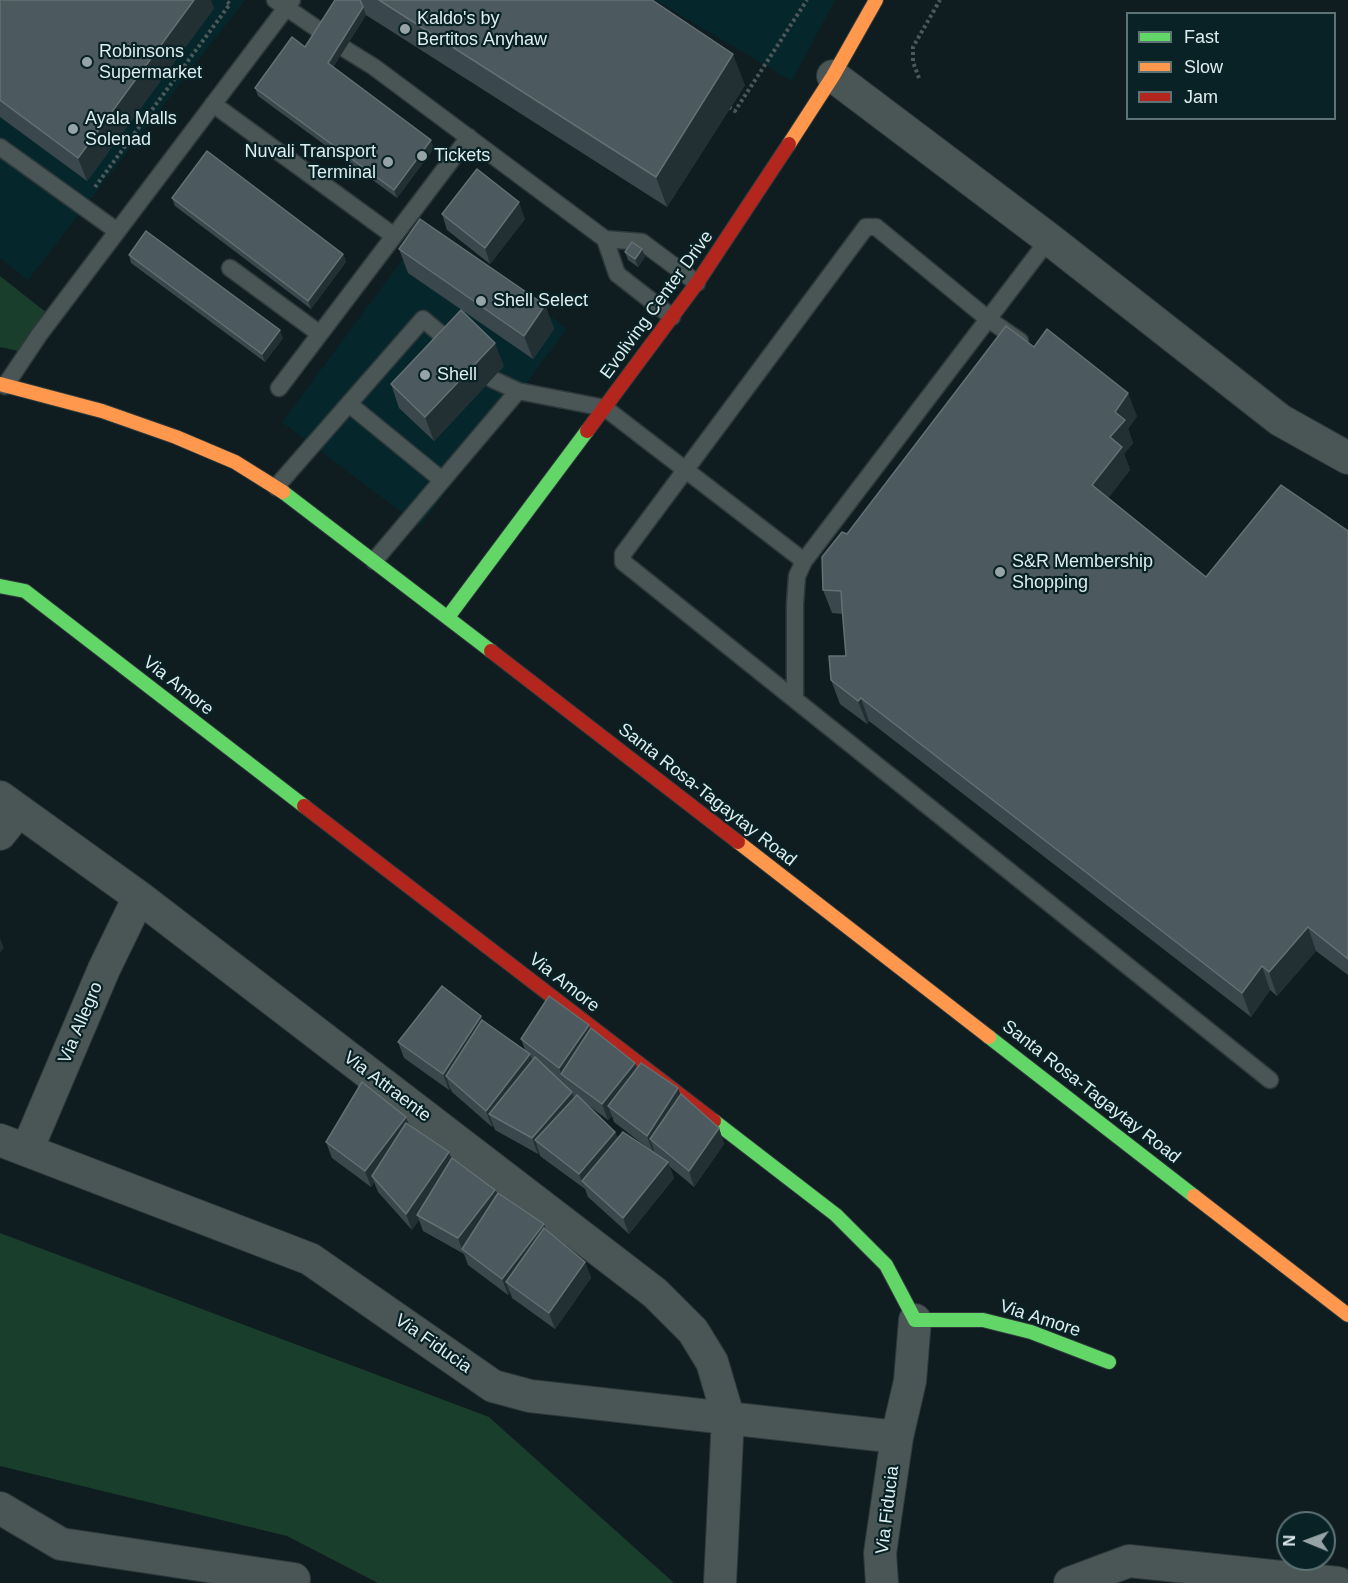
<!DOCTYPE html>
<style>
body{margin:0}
#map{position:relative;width:1348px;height:1583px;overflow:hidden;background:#0f1d20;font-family:Helvetica,sans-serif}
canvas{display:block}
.legend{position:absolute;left:1126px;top:12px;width:210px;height:108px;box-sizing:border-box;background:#092226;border:2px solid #5e7376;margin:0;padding:8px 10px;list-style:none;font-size:18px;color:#deedef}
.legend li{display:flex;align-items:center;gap:12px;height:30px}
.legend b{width:30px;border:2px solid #5e7376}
.north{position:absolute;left:1276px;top:1511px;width:60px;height:60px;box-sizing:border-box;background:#092226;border:2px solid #5e7376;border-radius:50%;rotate:271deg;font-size:16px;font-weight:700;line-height:24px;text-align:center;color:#deedef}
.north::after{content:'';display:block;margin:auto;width:21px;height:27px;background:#96a4a7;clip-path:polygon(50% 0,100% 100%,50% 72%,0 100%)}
</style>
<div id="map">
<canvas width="1348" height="1583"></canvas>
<ul class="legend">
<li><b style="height:8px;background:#63d668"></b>Fast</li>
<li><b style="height:8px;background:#ff974d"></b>Slow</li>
<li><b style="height:8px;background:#b3261e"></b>Jam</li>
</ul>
<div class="north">N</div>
</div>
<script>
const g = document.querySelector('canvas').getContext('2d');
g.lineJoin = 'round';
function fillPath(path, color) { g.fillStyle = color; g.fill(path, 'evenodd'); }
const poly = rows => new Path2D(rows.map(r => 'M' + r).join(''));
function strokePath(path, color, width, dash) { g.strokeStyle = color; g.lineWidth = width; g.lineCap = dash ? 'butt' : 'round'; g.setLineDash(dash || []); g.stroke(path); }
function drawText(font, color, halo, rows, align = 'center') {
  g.font = font + ' Helvetica,sans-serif'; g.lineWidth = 4.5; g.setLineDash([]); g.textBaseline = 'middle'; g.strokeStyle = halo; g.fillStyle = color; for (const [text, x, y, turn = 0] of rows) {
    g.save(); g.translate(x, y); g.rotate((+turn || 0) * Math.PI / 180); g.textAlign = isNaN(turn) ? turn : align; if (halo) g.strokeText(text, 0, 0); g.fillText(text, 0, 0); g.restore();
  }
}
fillPath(poly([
 [0,0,245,0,28,280,0,258],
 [655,0,835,0,792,81],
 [429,224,567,329,420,526,282,422]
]), '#05272c');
fillPath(poly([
 [0,276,52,317,27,353,0,347],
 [0,1233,489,1417,674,1583,378,1583,287,1536,0,1466]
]), '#193e2b');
const lane = poly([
 [275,0,322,32],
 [345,49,374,67,605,239,642,242,697,283],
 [213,104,394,236],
 [0,147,117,231],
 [605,239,617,274,672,317],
 [230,268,320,334],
 [1020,341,988,319,876,227,866,227,623,554,623,562,1270,1080],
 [492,379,518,391,605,408,804,561],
 [5,386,39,335,292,0],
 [279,388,469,137],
 [349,404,442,480],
 [276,487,423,319,456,347],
 [374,561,518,391],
 [795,699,795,604,797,576,804,561,1049,239]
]);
const street = poly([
 [833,76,1049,239,1280,420,1348,458],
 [0,797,139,897,655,1293,693,1331,712,1362,728,1416,720,1583],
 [0,834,18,811],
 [0,1140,310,1259,493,1386,530,1396,897,1437],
 [27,1150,104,969,139,897],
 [0,1508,61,1544,294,1579,293,1583],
 [882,1583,880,1553,897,1437,910,1381,915,1320],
 [1070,1583,1129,1561,1338,1583]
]);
const fast = poly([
 [283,492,491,651],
 [0,586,25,591,304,806],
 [448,617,587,431],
 [989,1037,1194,1196],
 [714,1121,836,1215,886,1265,915,1320,983,1320,1031,1332,1109,1362]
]);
const slow = poly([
 [789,144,833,76,876,0],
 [0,384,102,411,176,437,235,462,283,492],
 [738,842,989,1037],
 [1194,1196,1348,1315]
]);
const jam = poly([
 [587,431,697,283,789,144],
 [491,651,738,842],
 [304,806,714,1121]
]);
strokePath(lane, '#2e393b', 19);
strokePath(street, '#2e393b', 34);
strokePath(fast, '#2e393b', 16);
strokePath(slow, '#2e393b', 16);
strokePath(jam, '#2e393b', 16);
strokePath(poly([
 [919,78,913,62,913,47,940,0],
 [729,107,735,111,807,0],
 [95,187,230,4,225,0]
]), '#4e5858', 4, [3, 3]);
strokePath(lane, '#4a5655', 16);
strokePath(street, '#4a5655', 32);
strokePath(fast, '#63d668', 14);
strokePath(slow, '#ff974d', 14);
strokePath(jam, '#b3261e', 14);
fillPath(poly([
 [0,0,214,8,87,181,0,117],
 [335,0,652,0,745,85,667,207,366,15,333,67,434,148,397,198,258,96,255,88,305,47],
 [172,198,343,254,346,262,311,309,175,206],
 [442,214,525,219,490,264,447,230],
 [399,249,545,305,554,329,533,359,408,273],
 [625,252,645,257,638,267,628,260],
 [129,255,283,338,265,362,131,263],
 [1034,347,1137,416,1128,429,1133,443,1124,454,1130,470,1108,498,1206,577,1348,531,1348,975,1316,951,1277,996,1270,990,1251,1017,869,721,867,724,840,704,831,680,846,656,843,614,832,613,823,590,847,534],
 [504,366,434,441,399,408,391,384],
 [481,1016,483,1021,525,1050,521,1039,590,1029,635,1063,637,1068,678,1088,681,1095,719,1128,724,1144,694,1187,669,1166,674,1178,629,1234,588,1197,585,1189,540,1156,539,1152,538,1154,495,1130,493,1125,492,1127,452,1092,450,1088,449,1090,404,1058,398,1042],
 [584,1102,608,1120,612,1116,614,1122,649,1149,618,1139,615,1132],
 [409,1125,497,1195,544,1224,545,1228,585,1262,591,1278,555,1329,512,1298,510,1292,508,1295,468,1265,464,1254,423,1231,419,1220,412,1230,378,1192,374,1182,371,1187,332,1158,326,1142]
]), '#3a474c');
fillPath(poly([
 [194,0,211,0,214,8,87,181,78,158],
 [363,7,366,15,331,71,328,63],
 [733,54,745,85,667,207,656,177],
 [431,140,434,148,397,198,394,190],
 [519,202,525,219,490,264,485,248],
 [642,249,645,257,638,267,635,259],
 [343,254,346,262,311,309,308,301],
 [545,305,554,329,533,359,524,336],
 [280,330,283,338,265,362,262,354],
 [495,343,504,366,434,441,425,417],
 [1128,393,1137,416,1128,429,1133,443,1124,454,1130,470,1100,509,1092,485,1110,437,1115,412],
 [861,698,869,721,867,724,858,701],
 [1308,927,1316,951,1277,996,1269,972],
 [0,938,4,948,0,953],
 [1262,966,1270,990,1251,1017,1242,993],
 [481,1016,487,1032,446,1076,450,1088,449,1090,443,1074],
 [589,1025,595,1041,561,1074,565,1084,559,1068],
 [530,1054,536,1070,489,1114,493,1125,492,1127,486,1111],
 [635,1063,641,1079,608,1106,612,1116,608,1120,602,1104],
 [678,1088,684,1104,650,1139,654,1150,653,1152,647,1136],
 [572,1092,577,1108,535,1140,539,1152,538,1154,532,1138],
 [406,1117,412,1133,372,1176,374,1182,371,1187,365,1171],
 [719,1128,724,1144,694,1187,689,1171],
 [615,1132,621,1148,582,1181,585,1190,579,1174],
 [449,1152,455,1168,417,1215,419,1220,412,1230,406,1214],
 [668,1162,674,1178,629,1234,623,1218],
 [495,1190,501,1206,462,1249,458,1238],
 [544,1224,549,1240,506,1282,510,1292,508,1295,502,1279],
 [585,1262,591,1278,555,1329,549,1313]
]), '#222f33');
const building = poly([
 [0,0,194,0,78,158,0,100,0,0],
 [335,0,360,0,363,7,328,63,431,140,394,190,255,88,292,37,305,47,335,0],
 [379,0,652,0,733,54,656,177,379,0],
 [207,151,343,254,308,301,172,198,207,151],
 [477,169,519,202,485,248,442,214,477,169],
 [420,219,545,305,524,336,399,249,420,219],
 [146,231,280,330,262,354,129,255,146,231],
 [632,242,642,249,635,259,625,252,632,242],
 [461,310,495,343,425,417,391,384,461,310],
 [1006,326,1034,347,1047,329,1128,393,1115,412,1125,420,1110,437,1122,447,1092,485,1206,577,1281,485,1348,531,1348,959,1308,927,1269,972,1262,966,1242,993,861,698,858,701,831,680,829,656,846,656,842,607,841,591,823,590,822,557,842,532,847,534,1006,326],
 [442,986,481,1016,443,1074,398,1042,442,986],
 [549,996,589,1025,559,1068,521,1039,549,996],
 [482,1020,530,1054,486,1111,446,1076,482,1020],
 [591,1028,635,1063,602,1104,561,1074,591,1028],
 [535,1057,572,1092,532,1138,489,1114,535,1057],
 [641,1063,678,1088,647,1136,608,1106,641,1063],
 [362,1082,406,1117,365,1171,326,1142,362,1082],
 [681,1094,719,1128,689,1171,650,1139,681,1094],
 [577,1095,615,1132,579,1174,535,1140,577,1095],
 [406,1123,449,1152,406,1214,372,1176,406,1123],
 [623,1132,668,1162,623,1218,582,1181,623,1132],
 [452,1158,495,1190,458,1238,417,1215,452,1158],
 [498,1193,544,1224,502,1279,462,1249,498,1193],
 [544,1228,585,1262,549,1313,506,1282,544,1228]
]);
fillPath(building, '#4c595e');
strokePath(building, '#637074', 1.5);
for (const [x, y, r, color] of [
 [405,29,6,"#96a4a7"],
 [87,62,6,"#96a4a7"],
 [73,129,6,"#96a4a7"],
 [422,156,6,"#96a4a7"],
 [388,162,6,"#96a4a7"],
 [481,301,6,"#96a4a7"],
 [425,375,6,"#96a4a7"],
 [1000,572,6,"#96a4a7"]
]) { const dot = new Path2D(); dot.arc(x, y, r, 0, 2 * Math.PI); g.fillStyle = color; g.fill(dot); strokePath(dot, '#092226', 2); }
drawText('18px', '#deedef', '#092226', [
 ["Kaldo's by",417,19],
 ["Bertitos Anyhaw",417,40],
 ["Robinsons",99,52],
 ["Supermarket",99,73],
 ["Ayala Malls",85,119],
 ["Solenad",85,140],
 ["Nuvali Transport",376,152,"right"],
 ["Terminal",376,173,"right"],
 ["Tickets",434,156],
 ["Shell Select",493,301],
 ["Shell",437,375],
 ["S&R Membership",1012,562],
 ["Shopping",1012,583]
], 'left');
drawText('18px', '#deedef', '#092226', [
 ["Evoliving Center Drive",657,305,-54],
 ["Via Amore",178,686,38],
 ["Santa Rosa-Tagaytay Road",707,795,38],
 ["Via Amore",564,983,38],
 ["Via Allegro",81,1023,-67],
 ["Via Attraente",387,1087,37],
 ["Santa Rosa-Tagaytay Road",1091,1092,38],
 ["Via Amore",1040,1319,18],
 ["Via Fiducia",433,1344,35],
 ["Via Fiducia",888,1510,-83]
]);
</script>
